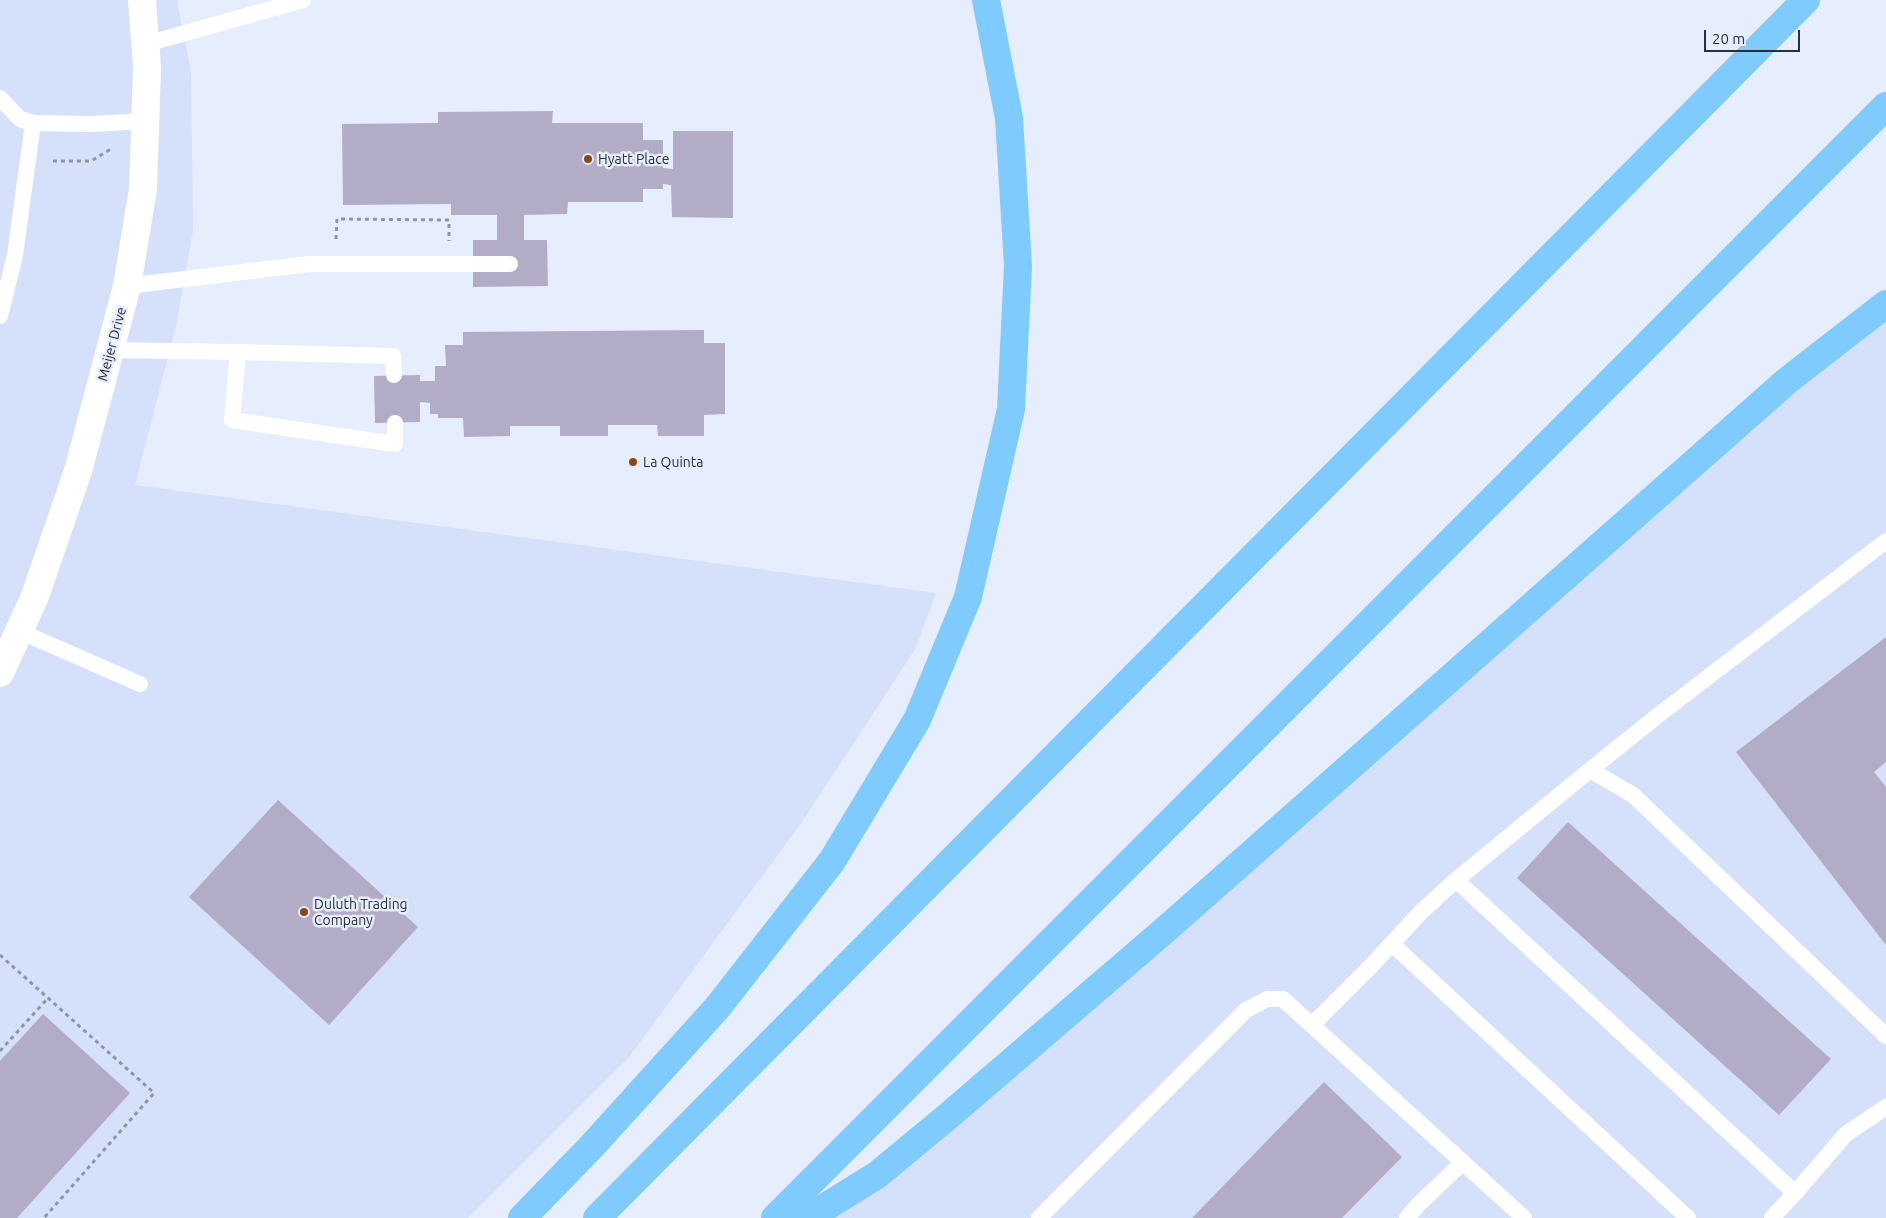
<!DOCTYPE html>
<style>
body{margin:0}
#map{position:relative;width:1886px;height:1218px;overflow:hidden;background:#e6edfd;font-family:Ubuntu,sans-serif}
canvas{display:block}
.scale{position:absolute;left:1704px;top:30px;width:96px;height:22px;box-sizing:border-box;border:2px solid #2b2f39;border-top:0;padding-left:6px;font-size:15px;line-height:18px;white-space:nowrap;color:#2b2f39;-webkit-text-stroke:4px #e6edfd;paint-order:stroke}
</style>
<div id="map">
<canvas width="1886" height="1218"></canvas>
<div class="scale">20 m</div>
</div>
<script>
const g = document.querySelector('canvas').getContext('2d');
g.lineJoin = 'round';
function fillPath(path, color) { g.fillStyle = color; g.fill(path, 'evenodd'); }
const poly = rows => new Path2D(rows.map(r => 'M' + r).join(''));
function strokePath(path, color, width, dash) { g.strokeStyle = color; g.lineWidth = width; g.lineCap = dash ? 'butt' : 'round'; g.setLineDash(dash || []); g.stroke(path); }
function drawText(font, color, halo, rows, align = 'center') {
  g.font = font + ' Ubuntu,sans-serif'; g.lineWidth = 5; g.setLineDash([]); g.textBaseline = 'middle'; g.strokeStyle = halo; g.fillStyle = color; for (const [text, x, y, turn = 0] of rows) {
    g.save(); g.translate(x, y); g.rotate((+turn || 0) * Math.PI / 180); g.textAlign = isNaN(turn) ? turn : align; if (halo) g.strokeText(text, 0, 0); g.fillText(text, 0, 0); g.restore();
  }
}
fillPath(poly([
 [0,0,177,0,191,72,193,230,177,322,135,485,936,593,916,648,802,822,629,1057,468,1218,0,1218],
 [1886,304,1886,1218,808,1218]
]), '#d5e0fb');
fillPath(poly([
 [553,111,552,123,643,123,643,140,663,140,663,168,673,169,673,131,733,131,733,218,672,217,671,185,663,184,663,189,643,189,643,202,568,202,567,214,524,215,524,240,547,240,548,286,473,287,473,240,497,240,497,215,451,215,451,204,343,205,342,124,438,123,438,112],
 [704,330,704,343,725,343,725,414,704,415,704,436,658,436,657,425,608,425,608,436,560,436,560,426,510,426,510,436,464,437,463,418,438,418,438,414,430,414,430,403,420,402,420,422,375,423,374,376,420,375,420,381,435,381,435,366,446,366,445,345,463,345,463,332],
 [1886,637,1886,762,1874,772,1886,787,1886,945,1736,752],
 [278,800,418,927,329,1025,189,897],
 [1568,822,1831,1059,1779,1115,1517,878],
 [43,1014,130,1093,17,1218,0,1218,0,1061],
 [1324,1082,1402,1157,1342,1218,1192,1218]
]), '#b3acc7');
strokePath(poly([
 [53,161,91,161,111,149],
 [336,239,337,219,449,220,449,241],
 [0,955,154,1093,44,1218],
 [0,1051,48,998]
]), '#8f95a2', 3, [4, 4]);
strokePath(poly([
 [146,44,303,0],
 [0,98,20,119,33,123,15,255,0,316],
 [33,123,90,124,146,121],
 [127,286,309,264,510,264],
 [110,350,238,352,232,420,395,444,395,423],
 [238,352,393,356,394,375],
 [19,631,140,684],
 [1590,770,1661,713,1886,541],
 [1456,880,1795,1193,1772,1218],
 [1392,944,1688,1218],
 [1312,1025,1371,966,1420,913,1456,880,1590,770,1633,795,1886,1036],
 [1795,1193,1846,1134,1886,1107],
 [1039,1218,1246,1010,1267,999,1283,999,1524,1218],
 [1407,1218,1418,1205,1463,1162]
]), '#fff', 16);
strokePath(poly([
 [0,673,35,596,78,471,127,286,143,189,147,67,142,0]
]), '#fff', 28);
strokePath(poly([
 [522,1218,592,1146,717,1008,832,861,917,720,968,597,1011,409,1018,266,1009,118,986,0],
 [597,1218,1806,0],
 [775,1218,1886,106],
 [808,1218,877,1175,946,1118,1165,930,1788,380,1886,304]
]), '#7fcbfd', 28);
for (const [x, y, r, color] of [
 [588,159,5,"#884713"],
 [633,462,5,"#884713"],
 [304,912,5,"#884713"]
]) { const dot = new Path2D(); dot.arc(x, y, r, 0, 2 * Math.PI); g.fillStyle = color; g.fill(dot); strokePath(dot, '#e6edfd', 2); }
drawText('14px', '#2b2f39', '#e6edfd', [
 ["Hyatt Place",598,159],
 ["La Quinta",643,462],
 ["Duluth Trading",314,904],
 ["Company",314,920]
], 'left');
drawText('14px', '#2b2f39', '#e6edfd', [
 ["Meijer Drive",112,344,-75]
]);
</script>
